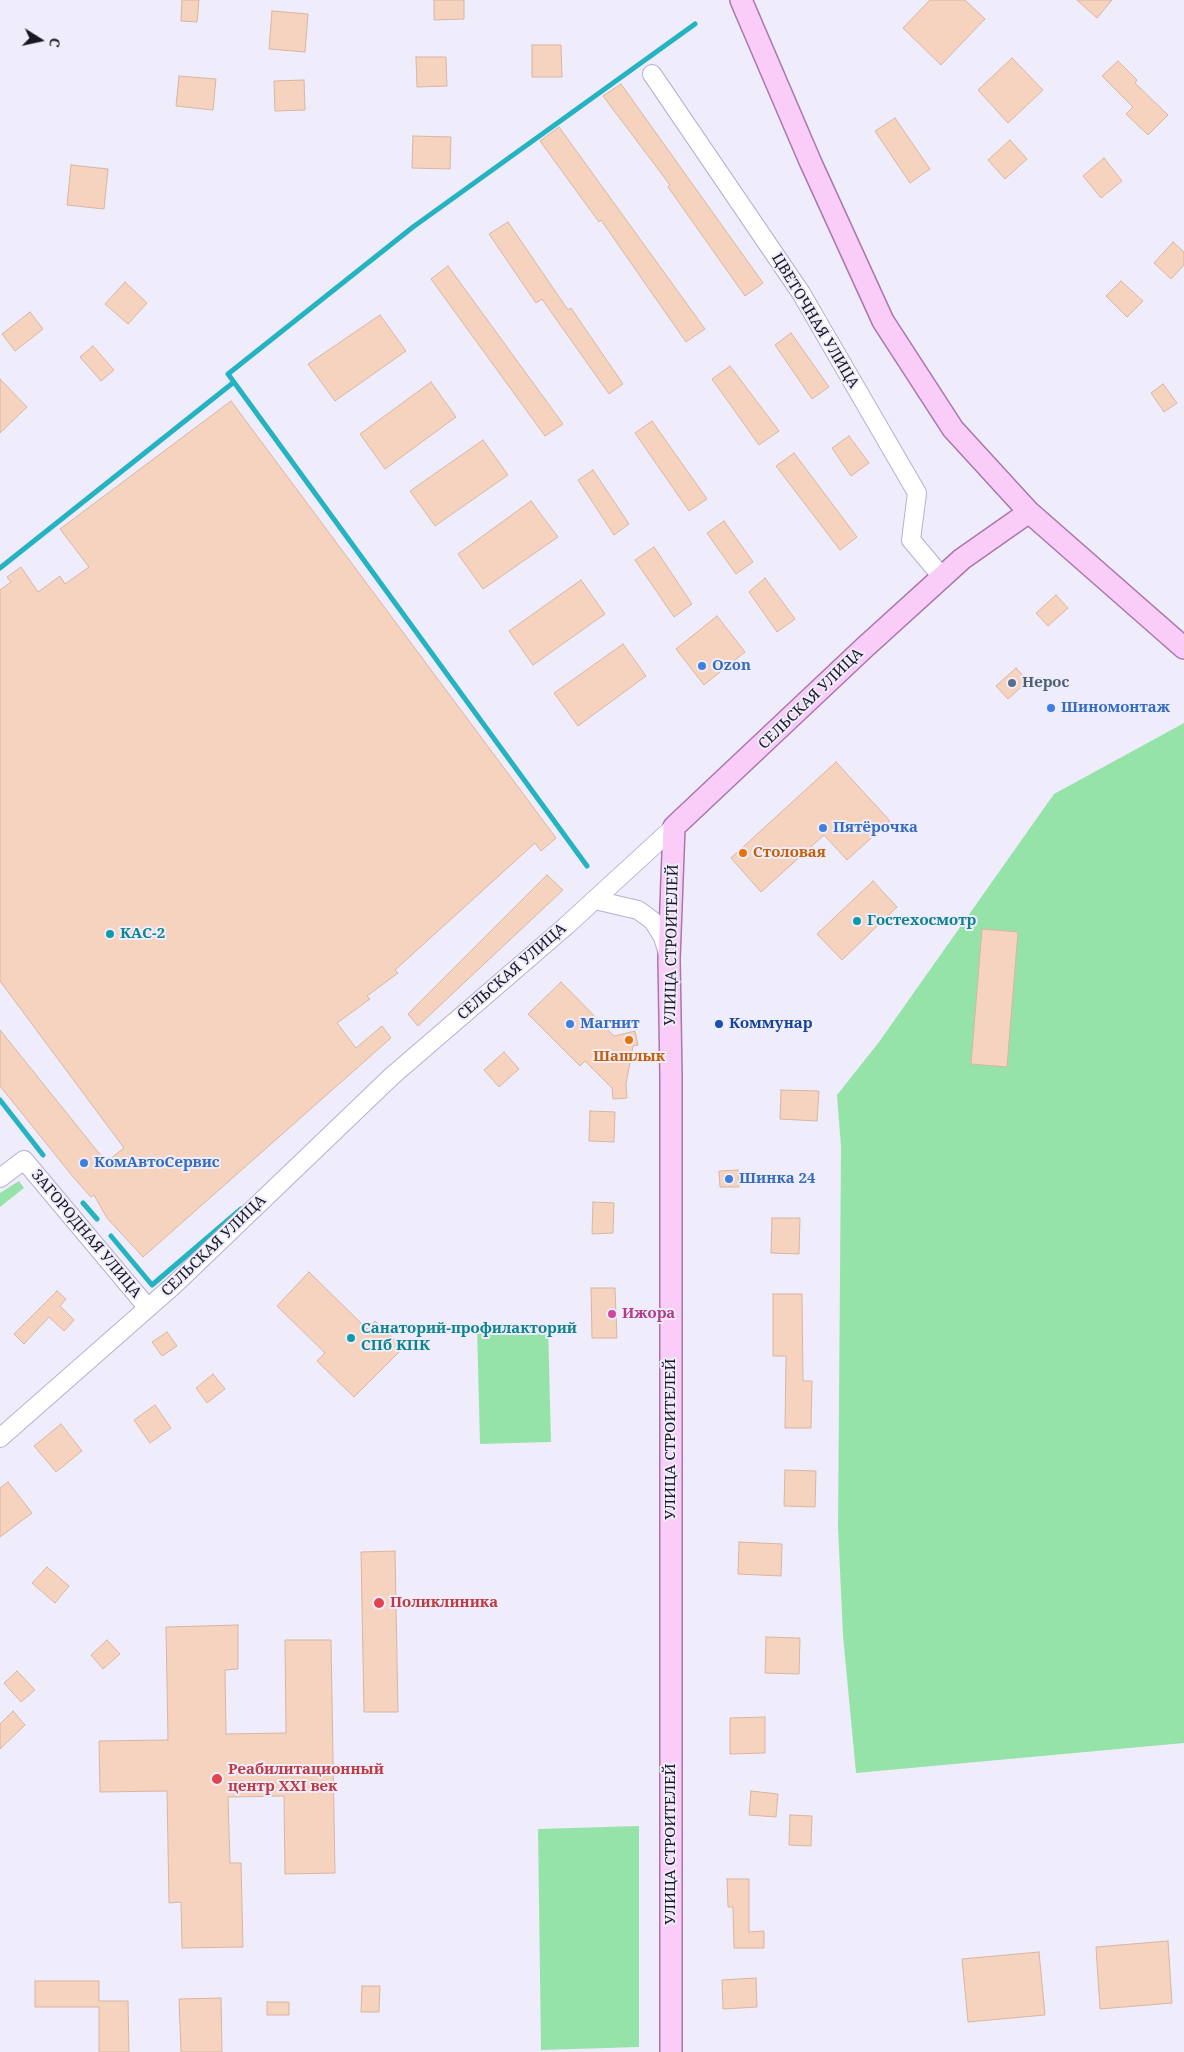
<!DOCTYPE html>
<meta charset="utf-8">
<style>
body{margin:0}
#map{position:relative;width:1184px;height:2052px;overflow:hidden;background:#efedfb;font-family:"Noto Serif",serif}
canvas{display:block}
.north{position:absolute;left:15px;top:15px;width:50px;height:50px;-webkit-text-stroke:4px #efedfb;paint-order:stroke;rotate:100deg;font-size:14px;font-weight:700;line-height:20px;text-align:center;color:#191723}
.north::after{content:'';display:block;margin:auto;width:18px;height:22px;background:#191723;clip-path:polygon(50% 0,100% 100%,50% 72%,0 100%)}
</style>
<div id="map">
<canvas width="1184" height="2052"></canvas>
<div class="north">С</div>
</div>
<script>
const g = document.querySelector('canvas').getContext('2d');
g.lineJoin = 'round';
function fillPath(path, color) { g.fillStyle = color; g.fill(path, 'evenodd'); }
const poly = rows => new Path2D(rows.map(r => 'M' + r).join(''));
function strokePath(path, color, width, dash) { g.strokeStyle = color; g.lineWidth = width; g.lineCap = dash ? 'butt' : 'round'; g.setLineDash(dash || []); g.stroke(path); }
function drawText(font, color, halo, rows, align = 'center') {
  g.font = font + ' "Noto Serif",serif'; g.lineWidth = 4; g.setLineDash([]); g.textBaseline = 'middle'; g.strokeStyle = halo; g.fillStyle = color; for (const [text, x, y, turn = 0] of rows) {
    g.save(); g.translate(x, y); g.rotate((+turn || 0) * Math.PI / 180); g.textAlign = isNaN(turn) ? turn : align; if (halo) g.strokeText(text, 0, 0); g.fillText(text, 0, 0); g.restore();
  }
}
fillPath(poly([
 [1184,723,1184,1743,856,1773,843,1636,838,1527,841,1147,837,1095,879,1042,1054,794],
 [19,1181,24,1188,0,1207,0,1193],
 [548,1324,551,1442,480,1444,477,1326],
 [639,1826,639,2047,541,2050,538,1829]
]), '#96e3aa');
strokePath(poly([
 [0,568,234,382],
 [587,866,228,374,413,227,695,24],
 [0,1100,43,1155],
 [83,1203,97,1219],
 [111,1236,152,1285,241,1209]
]), '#26b3c1', 5);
const building = poly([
 [182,0,199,0,197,22,181,21,182,0],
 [434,0,464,0,464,19,434,20,434,0],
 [930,0,965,0,985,19,941,65,903,28,930,0],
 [1077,0,1112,0,1097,18,1077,0],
 [272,11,308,14,305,52,269,49,272,11],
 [532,45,561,45,562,77,532,77,532,45],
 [416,57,446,57,447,86,417,87,416,57],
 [1012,58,1043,90,1008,123,978,90,1012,58],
 [1118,61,1137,80,1135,83,1168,115,1148,135,1126,114,1133,107,1102,76,1118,61],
 [179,76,216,79,213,110,176,106,179,76],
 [304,80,305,110,275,111,274,81,304,80],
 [621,84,763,283,745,296,668,187,670,185,603,96,621,84],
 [895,118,930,169,910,183,875,131,895,118],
 [559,127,705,329,686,342,601,220,599,222,540,141,559,127],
 [413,136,451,137,450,169,412,168,413,136],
 [1010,140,1027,159,1005,179,988,160,1010,140],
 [1104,158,1122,181,1101,198,1083,176,1104,158],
 [71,165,108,169,104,209,67,205,71,165],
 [508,222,568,310,571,308,623,384,609,394,542,299,536,303,489,234,508,222],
 [1173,242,1184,252,1184,265,1171,279,1154,263,1173,242],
 [448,266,563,424,545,436,431,279,448,266],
 [1121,281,1143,301,1127,317,1106,296,1121,281],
 [125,282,147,303,128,324,105,304,125,282],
 [30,312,43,329,15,351,2,334,30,312],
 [380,315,406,351,335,401,308,364,380,315],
 [791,333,829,387,812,399,775,345,791,333],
 [93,346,114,370,101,381,80,357,93,346],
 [730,366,779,431,759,445,712,379,730,366],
 [0,379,27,407,0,433,0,379],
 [431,382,456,417,385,469,360,434,431,382],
 [1163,384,1177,403,1164,412,1151,393,1163,384],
 [231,401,556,838,541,851,535,843,395,970,398,973,367,996,370,999,337,1023,356,1048,382,1026,391,1038,143,1257,107,1218,94,1195,91,1197,74,1178,0,1086,0,1030,106,1162,124,1148,0,981,0,590,11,582,7,577,21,567,38,592,60,576,65,584,89,567,60,529,231,401],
 [652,421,707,499,689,511,635,433,652,421],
 [849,436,869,463,851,476,832,448,849,436],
 [483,440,508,475,435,526,410,491,483,440],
 [794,453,857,537,840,550,776,466,794,453],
 [593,470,629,524,614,535,578,480,593,470],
 [531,501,558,537,483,589,458,554,531,501],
 [724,521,753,562,736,574,707,533,724,521],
 [654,547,692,604,674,617,635,560,654,547],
 [765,578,795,619,777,632,749,592,765,578],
 [581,580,605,614,533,665,509,631,581,580],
 [1056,595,1068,608,1048,626,1036,613,1056,595],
 [717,616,745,652,704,685,676,649,717,616],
 [623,644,646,676,578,726,554,693,623,644],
 [1016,668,1028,681,1008,699,996,686,1016,668],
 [836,762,890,821,847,860,824,835,761,892,731,858,836,762],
 [547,875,563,890,418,1026,408,1014,547,875],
 [873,881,897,907,842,960,817,934,873,881],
 [982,929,1018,932,1007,1067,971,1064,982,929],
 [561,982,614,1036,635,1031,638,1045,633,1046,626,1084,627,1098,613,1099,612,1088,585,1061,580,1066,528,1014,561,982],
 [504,1052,519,1069,499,1087,484,1070,504,1052],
 [781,1090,819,1091,817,1121,780,1119,781,1090],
 [590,1111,615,1112,614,1142,589,1141,590,1111],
 [738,1170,739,1187,720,1187,719,1171,738,1170],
 [593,1202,614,1203,613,1233,592,1234,593,1202],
 [772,1218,800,1218,799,1254,771,1253,772,1218],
 [309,1272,367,1329,375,1321,403,1348,354,1397,317,1361,325,1353,277,1306,309,1272],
 [591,1288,615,1288,617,1338,592,1338,591,1288],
 [57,1291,66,1299,60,1306,74,1320,64,1331,49,1317,24,1344,14,1334,57,1291],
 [773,1294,802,1294,803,1381,812,1381,811,1428,785,1428,786,1356,773,1356,773,1294],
 [167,1332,177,1346,162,1356,152,1342,167,1332],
 [213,1374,225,1389,207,1403,196,1388,213,1374],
 [155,1405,171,1428,150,1443,134,1420,155,1405],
 [61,1424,82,1451,56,1472,34,1446,61,1424],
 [785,1470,816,1471,815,1507,784,1506,785,1470],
 [8,1482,32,1513,0,1537,0,1488,8,1482],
 [739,1542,782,1544,781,1576,738,1574,739,1542],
 [395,1551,398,1712,364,1712,361,1552,395,1551],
 [47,1567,69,1586,55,1603,32,1583,47,1567],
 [238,1625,238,1669,225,1670,226,1734,286,1733,285,1640,331,1640,335,1873,285,1874,284,1796,228,1797,230,1863,241,1863,243,1947,182,1948,181,1902,169,1903,167,1791,100,1792,99,1741,168,1740,166,1627,238,1625],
 [766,1637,800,1638,799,1674,765,1673,766,1637],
 [107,1640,120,1654,103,1669,91,1655,107,1640],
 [17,1671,35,1690,21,1702,4,1683,17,1671],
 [13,1711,25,1725,0,1749,0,1724,13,1711],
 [765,1717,765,1753,730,1754,730,1718,765,1717],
 [751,1791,778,1794,776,1817,749,1815,751,1791],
 [790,1815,812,1816,811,1846,789,1845,790,1815],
 [727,1879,749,1879,749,1932,764,1931,764,1948,734,1948,733,1907,728,1907,727,1879],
 [1168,1941,1172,2003,1100,2009,1096,1947,1168,1941],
 [1039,1952,1045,2015,968,2022,962,1959,1039,1952],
 [756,1978,757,2007,723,2009,722,1980,756,1978],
 [35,1981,99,1981,99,2001,128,2001,129,2052,99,2052,99,2007,35,2007,35,1981],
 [362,1986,380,1986,379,2012,361,2012,362,1986],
 [221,1998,222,2052,181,2052,179,1999,221,1998],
 [267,2002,289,2002,289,2015,267,2015,267,2002]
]);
fillPath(building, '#f6d3be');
strokePath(building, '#d8b5a1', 1);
const minor = poly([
 [652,74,801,293,917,493,911,540,943,578],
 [595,900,638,910,653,921,663,937,668,954],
 [0,1178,24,1160,148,1308],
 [0,1438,174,1285,392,1076,566,926,674,827]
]);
const major = poly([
 [741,0,810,161,883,321,953,429,1029,512,1184,648],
 [671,2052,671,1077,669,959,674,827,864,648,962,559,1029,512]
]);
strokePath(minor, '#b5afd2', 20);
strokePath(major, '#a977ab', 24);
strokePath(minor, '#fff', 18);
strokePath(major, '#facdf8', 21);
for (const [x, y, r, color] of [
 [702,666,5,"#3f7fe0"],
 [1012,683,5,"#5c6f8a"],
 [1051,708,5,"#3f7fe0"],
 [823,828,5,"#3f7fe0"],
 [743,853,5,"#e8710a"],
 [857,921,5,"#0f9aa8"],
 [110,934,5,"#0f9aa8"],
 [570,1024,5,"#3f7fe0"],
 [719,1024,5,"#1a4fb4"],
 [629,1040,5,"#e8710a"],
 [84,1163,5,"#3f7fe0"],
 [729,1179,5,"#3f7fe0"],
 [612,1314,5,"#d1479c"],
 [351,1338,5,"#0f9aa8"],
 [379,1603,6,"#e0444e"],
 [217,1779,6,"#e0444e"]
]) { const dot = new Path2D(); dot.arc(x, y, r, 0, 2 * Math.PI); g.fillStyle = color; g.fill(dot); strokePath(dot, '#efedfb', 2); }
drawText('15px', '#191723', '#efedfb', [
 ["ЦВЕТОЧНАЯ УЛИЦА",815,321,59],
 ["СЕЛЬСКАЯ УЛИЦА",811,699,-44],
 ["УЛИЦА СТРОИТЕЛЕЙ",672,945,-89],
 ["СЕЛЬСКАЯ УЛИЦА",512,972,-41],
 ["ЗАГОРОДНАЯ УЛИЦА",86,1234,50],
 ["СЕЛЬСКАЯ УЛИЦА",214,1246,-44],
 ["УЛИЦА СТРОИТЕЛЕЙ",671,1439,-90],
 ["УЛИЦА СТРОИТЕЛЕЙ",671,1844,-90]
]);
drawText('bold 15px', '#366cbe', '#efedfb', [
 ["Ozon",712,666],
 ["Шиномонтаж",1061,708],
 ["Пятёрочка",833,828],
 ["Магнит",580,1024],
 ["КомАвтоСервис",94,1163],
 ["Шинка 24",739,1179]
], 'left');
drawText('bold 15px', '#4e5e75', '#efedfb', [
 ["Нерос",1022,683]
], 'left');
drawText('bold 15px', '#c56008', '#efedfb', [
 ["Столовая",753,853],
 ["Шашлык",629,1057,"center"]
], 'left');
drawText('bold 15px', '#0d838f', '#efedfb', [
 ["Гостехосмотр",867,921],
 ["КАС-2",120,934],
 ["Санаторий-профилакторий",361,1329],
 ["СПб КПК",361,1346]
], 'left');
drawText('bold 15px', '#164399', '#efedfb', [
 ["Коммунар",729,1024]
], 'left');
drawText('bold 15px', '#b23c85', '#efedfb', [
 ["Ижора",622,1314]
], 'left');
drawText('bold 15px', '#be3a42', '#efedfb', [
 ["Поликлиника",390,1603],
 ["Реабилитационный",228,1770],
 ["центр ХХI век",228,1787]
], 'left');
</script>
